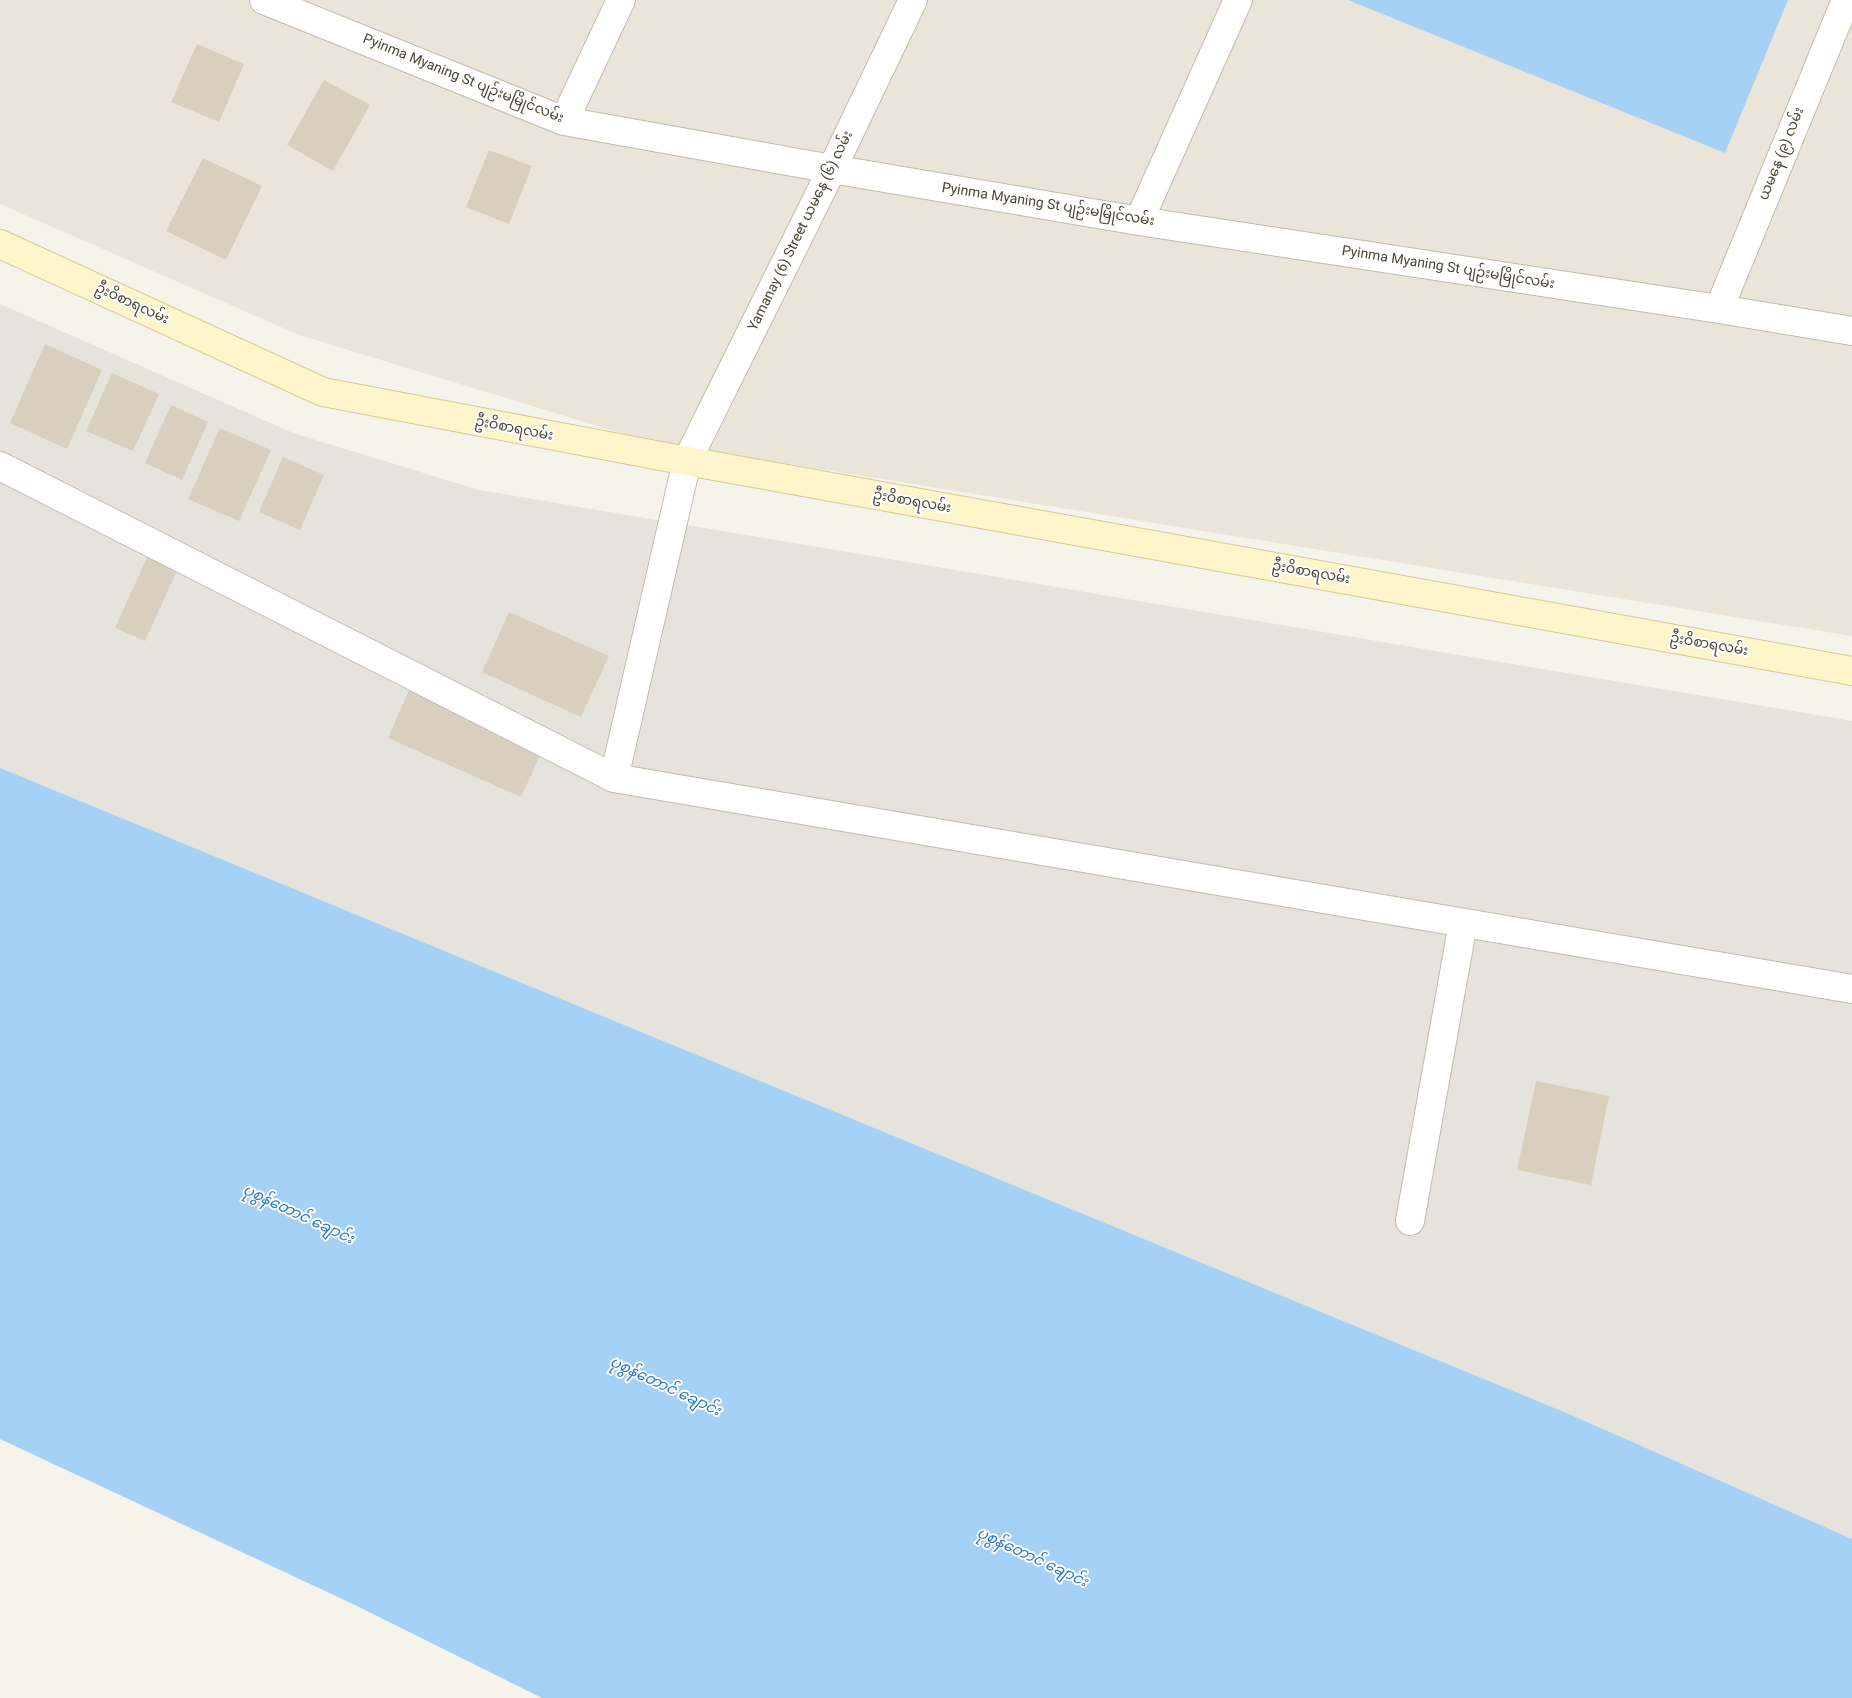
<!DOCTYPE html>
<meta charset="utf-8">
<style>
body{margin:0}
canvas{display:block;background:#f6f3ea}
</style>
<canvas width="1852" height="1698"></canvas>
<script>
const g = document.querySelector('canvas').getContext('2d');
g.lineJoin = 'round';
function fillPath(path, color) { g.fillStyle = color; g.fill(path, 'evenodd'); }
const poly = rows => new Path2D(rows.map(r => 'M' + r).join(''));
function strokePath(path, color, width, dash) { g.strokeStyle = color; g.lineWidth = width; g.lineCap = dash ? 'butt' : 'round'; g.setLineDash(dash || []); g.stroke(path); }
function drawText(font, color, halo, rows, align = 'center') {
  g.font = font + ' Roboto,"Noto Sans Myanmar",sans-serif'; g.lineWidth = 4; g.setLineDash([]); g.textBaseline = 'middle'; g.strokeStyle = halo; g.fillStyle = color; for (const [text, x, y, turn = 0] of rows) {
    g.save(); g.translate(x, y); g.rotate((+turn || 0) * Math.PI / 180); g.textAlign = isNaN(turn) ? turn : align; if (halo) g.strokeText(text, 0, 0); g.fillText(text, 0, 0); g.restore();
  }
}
fillPath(poly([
 [0,0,1852,0,1852,636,647,441,299,335,0,204]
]), '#eae5d8');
fillPath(poly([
 [0,304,293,433,479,490,1852,721,1852,1539,1569,1414,0,768]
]), '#e6e2dc');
fillPath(poly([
 [1348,0,1788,0,1725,153],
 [0,768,1569,1414,1852,1539,1852,1698,542,1698,355,1605,0,1439]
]), '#a4d1f5');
fillPath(poly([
 [197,44,244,64,219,122,171,102],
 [324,80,370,105,333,171,287,145],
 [489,150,532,166,509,224,466,207],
 [203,158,262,186,226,260,166,231],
 [45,344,102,370,67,449,10,423],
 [112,373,159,394,133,451,86,431],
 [171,405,208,422,182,480,145,463],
 [220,428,271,450,239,521,188,499],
 [283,457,324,475,300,530,259,512],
 [150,551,180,564,145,641,115,628],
 [509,612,609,656,581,717,482,672],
 [410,688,544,747,521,797,388,738],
 [1536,1081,1609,1096,1591,1185,1517,1170]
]), '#d8cfbf');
const minor = poly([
 [264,0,564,121,832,169,1139,221,1719,309,1852,331],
 [564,121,621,0],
 [1139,221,1238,0],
 [1719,309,1846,0],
 [0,466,614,778,1852,989],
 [614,778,687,461,832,169,913,0],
 [1410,1221,1463,923]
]);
const secondary = poly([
 [0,244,323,392,687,461,1852,671]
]);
strokePath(minor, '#c2bbac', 30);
strokePath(secondary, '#d8c998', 30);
strokePath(minor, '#fff', 28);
strokePath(secondary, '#fff5cb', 28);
drawText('14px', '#4b4438', '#fff', [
 ["Pyinma Myaning St ပျဉ်းမမြိုင်လမ်း",463,79,22],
 ["ယမနေ (၉) လမ်း",1782,154,-68],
 ["Pyinma Myaning St ပျဉ်းမမြိုင်လမ်း",1048,205,9],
 ["Yamanay (6) Street ယမနေ (၆) လမ်း",801,231,-64],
 ["Pyinma Myaning St ပျဉ်းမမြိုင်လမ်း",1448,268,9],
 ["ဦးဝိစာရလမ်း",132,304,25],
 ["ဦးဝိစာရလမ်း",514,429,11],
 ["ဦးဝိစာရလမ်း",912,502,10],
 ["ဦးဝိစာရလမ်း",1311,573,10],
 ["ဦးဝိစာရလမ်း",1709,645,10]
]);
drawText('italic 15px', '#2979bf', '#fff', [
 ["ပုစွန်တောင် ချောင်း",298,1215,25],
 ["ပုစွန်တောင် ချောင်း",665,1387,25],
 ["ပုစွန်တောင် ချောင်း",1032,1558,25]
]);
</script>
